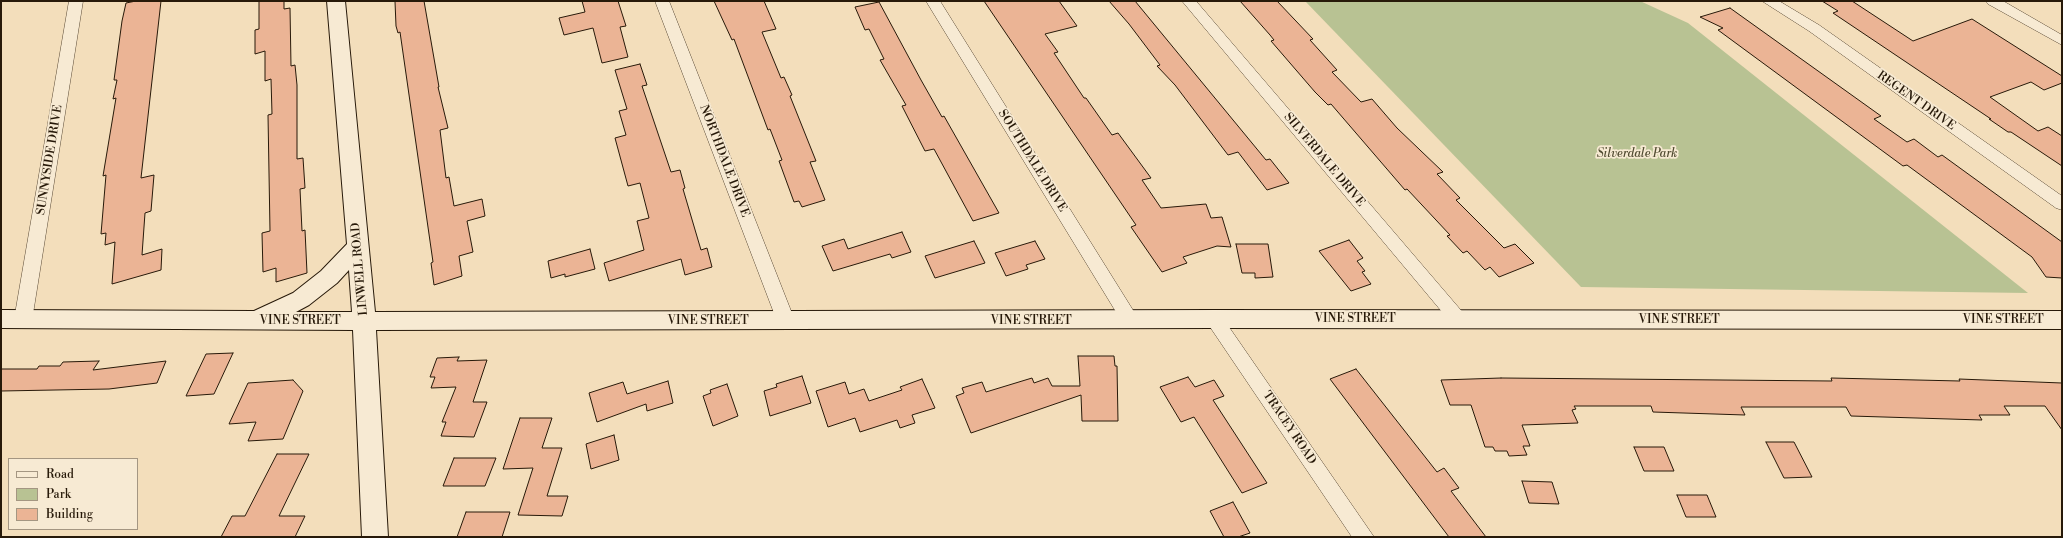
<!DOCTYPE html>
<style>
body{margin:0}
#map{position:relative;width:2063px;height:538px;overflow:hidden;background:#f3debb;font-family:"Libre Bodoni",serif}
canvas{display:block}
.frame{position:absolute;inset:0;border:2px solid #271909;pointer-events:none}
.legend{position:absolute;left:8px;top:458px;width:130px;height:72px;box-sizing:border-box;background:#f7ead3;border:1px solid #a49682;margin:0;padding:5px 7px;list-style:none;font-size:12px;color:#271909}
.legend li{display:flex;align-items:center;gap:8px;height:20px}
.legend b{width:20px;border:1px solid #a49682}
</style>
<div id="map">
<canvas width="2063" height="538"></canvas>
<div class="frame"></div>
<ul class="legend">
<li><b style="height:5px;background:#f7ead3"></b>Road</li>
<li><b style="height:11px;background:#b8c293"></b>Park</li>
<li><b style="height:11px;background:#ebb495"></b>Building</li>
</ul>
</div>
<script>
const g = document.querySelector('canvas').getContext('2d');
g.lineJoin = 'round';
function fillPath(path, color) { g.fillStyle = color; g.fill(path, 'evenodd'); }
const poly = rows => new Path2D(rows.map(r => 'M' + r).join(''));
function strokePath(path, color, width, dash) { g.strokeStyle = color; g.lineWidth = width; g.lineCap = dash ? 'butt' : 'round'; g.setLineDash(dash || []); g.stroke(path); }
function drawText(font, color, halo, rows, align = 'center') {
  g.font = font + ' "Libre Bodoni",serif'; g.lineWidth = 3.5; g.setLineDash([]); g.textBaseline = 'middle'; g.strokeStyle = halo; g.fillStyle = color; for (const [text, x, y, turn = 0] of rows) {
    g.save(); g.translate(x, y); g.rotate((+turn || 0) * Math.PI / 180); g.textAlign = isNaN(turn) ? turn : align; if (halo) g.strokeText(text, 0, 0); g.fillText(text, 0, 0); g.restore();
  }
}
fillPath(poly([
 [1305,1,1640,1,1688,23,2028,293,1581,287]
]), '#b8c293');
const building = poly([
 [136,1,161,1,141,178,154,175,151,211,145,213,142,255,162,249,161,270,112,284,115,242,105,245,106,233,101,234,106,175,103,176,116,98,113,99,117,80,114,80,122,21,126,3,136,1],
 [259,1,284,1,284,9,290,8,291,66,295,65,297,85,297,159,303,158,305,188,300,189,302,231,305,230,307,273,276,282,276,268,263,272,262,233,270,231,268,115,272,114,271,79,265,81,265,51,255,54,255,30,259,29,259,1],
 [395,1,424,1,439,87,438,87,448,128,440,130,446,178,449,177,454,206,482,199,485,216,467,221,473,252,459,256,462,276,434,285,431,263,433,262,400,32,398,33,396,26,395,1],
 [582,1,618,1,626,26,620,27,628,57,602,63,593,28,564,35,559,18,585,12,582,1],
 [714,1,764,1,776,29,762,32,781,78,784,77,792,95,790,96,816,161,810,162,825,200,802,207,799,201,794,202,779,161,782,160,770,129,768,130,734,39,732,40,714,1],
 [984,1,1059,1,1077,26,1045,34,1058,52,1054,53,1084,98,1086,98,1112,135,1118,133,1151,178,1142,180,1161,208,1206,204,1211,218,1222,217,1231,247,1217,246,1183,257,1187,263,1162,272,1131,227,1136,225,984,1],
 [1109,1,1135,1,1266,160,1270,159,1289,183,1267,190,1238,152,1228,155,1175,85,1157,66,1160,65,1129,24,1109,1],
 [1240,1,1277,1,1313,39,1310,40,1337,70,1332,72,1361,102,1372,99,1397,128,1443,172,1437,174,1460,198,1456,200,1504,248,1515,244,1534,263,1499,277,1490,267,1485,270,1467,251,1463,253,1447,236,1450,235,1407,189,1405,190,1331,104,1328,105,1315,92,1271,41,1274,40,1270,35,1240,1],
 [1822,1,1852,1,1913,41,1972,19,2062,76,2062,83,2044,90,2031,82,1990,97,2038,131,2048,127,2062,136,2062,166,2011,132,2008,132,1989,119,1991,119,1833,13,1838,11,1822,1],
 [879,2,921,80,942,117,944,116,999,213,973,221,934,149,925,151,902,106,906,105,880,60,884,59,869,29,865,30,855,7,879,2],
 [1730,8,1881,116,1874,119,1907,142,1914,139,1938,157,1942,155,2062,242,2062,278,2046,277,2032,257,1907,165,1903,166,1718,30,1723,28,1700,17,1730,8],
 [640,64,647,85,642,86,671,172,680,170,685,188,683,189,701,250,707,248,712,267,685,275,681,259,609,281,604,263,644,250,637,221,649,218,640,183,628,186,615,138,626,135,619,111,627,109,615,70,640,64],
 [902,232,911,252,892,258,890,254,833,271,822,246,844,239,848,249,902,232],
 [1349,240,1363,258,1357,261,1365,271,1362,272,1371,284,1351,291,1319,251,1349,240],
 [974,241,985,263,935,278,925,256,974,241],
 [1035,241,1045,259,1026,265,1028,269,1006,276,995,253,1035,241],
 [1236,244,1268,244,1273,277,1255,278,1255,273,1242,273,1236,244],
 [590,249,595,269,565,277,565,274,551,278,548,261,590,249],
 [233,353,214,394,186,396,206,354,233,353],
 [1078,356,1114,356,1115,366,1117,366,1118,421,1082,421,1081,395,971,433,956,396,964,393,962,388,982,382,986,392,1032,378,1034,383,1048,378,1052,386,1080,386,1078,356],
 [459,357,457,361,487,360,473,402,487,402,474,437,441,436,446,422,442,422,456,387,431,388,435,377,430,377,437,358,459,357],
 [99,361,93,370,166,361,157,383,109,389,1,391,1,369,37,369,39,366,60,366,63,362,99,361],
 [1356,369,1437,472,1444,468,1459,488,1451,491,1486,537,1449,537,1330,379,1356,369],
 [802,376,811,403,770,416,764,391,777,387,776,384,802,376],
 [1188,377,1195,387,1214,380,1224,396,1213,400,1267,483,1242,493,1194,417,1181,422,1160,387,1188,377],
 [1501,378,1832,381,1831,378,1960,381,1959,379,2062,383,2062,430,2045,406,2004,406,2010,415,1979,415,1982,420,1851,416,1846,407,1741,407,1745,415,1653,412,1651,406,1574,406,1576,409,1572,410,1578,423,1522,425,1530,446,1523,446,1527,455,1509,456,1507,451,1495,451,1493,447,1485,447,1471,405,1450,405,1441,380,1501,378],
 [922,379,935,408,912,415,915,423,900,428,897,420,860,432,855,418,828,427,816,391,845,382,849,394,864,389,869,401,902,390,900,387,922,379],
 [293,380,303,391,283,439,248,441,256,422,229,424,248,383,293,380],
 [668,381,673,403,647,411,646,404,597,422,589,393,623,382,627,394,668,381],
 [727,384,738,416,713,426,703,396,711,393,710,390,727,384],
 [520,418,552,418,542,448,562,448,547,496,568,496,562,516,518,515,533,468,503,469,520,418],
 [614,435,619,460,591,469,586,444,614,435],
 [1766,442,1794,442,1812,477,1784,478,1766,442],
 [1634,447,1664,447,1674,471,1644,471,1634,447],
 [277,454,309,454,279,516,305,516,295,537,221,537,232,516,245,516,277,454],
 [454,458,496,458,485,486,443,486,454,458],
 [1522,481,1552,482,1559,504,1529,503,1522,481],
 [1677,495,1707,495,1716,517,1686,517,1677,495],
 [1233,502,1250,533,1238,537,1224,537,1210,511,1233,502],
 [466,512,510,512,502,537,457,537,466,512]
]);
fillPath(building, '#ebb495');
strokePath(building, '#271909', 1);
const street = poly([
 [69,1,83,1,32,320,29,325,23,327,17,325,14,320,69,1],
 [655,1,669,1,795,321,792,326,786,328,780,326,777,321,655,1],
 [926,1,940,1,1136,315,1139,320,1136,325,1130,327,1124,325,926,1],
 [1182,1,1196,1,1465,315,1468,320,1465,325,1459,327,1453,325,1182,1],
 [1762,1,1779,1,1819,25,2062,196,2062,210,2056,208,1809,31,1762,1],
 [1986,1,2003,1,2062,35,2062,45,1988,4,1986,1],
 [1214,312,1220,314,1374,537,1352,537,1208,324,1205,319,1208,314,1214,312]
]);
const secondary = poly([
 [327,1,345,1,375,312,1214,310,2062,311,2062,329,1214,328,376,330,388,537,362,537,353,330,1,328,1,310,254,311,293,293,321,271,347,244,327,1],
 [349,270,352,312,296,312,309,305,337,283,349,270]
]);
strokePath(street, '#5a4a36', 1);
strokePath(secondary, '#271909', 2);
fillPath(street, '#f7ead3');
fillPath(secondary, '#f7ead3');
drawText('12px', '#271909', '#f7ead3', [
 ["REGENT DRIVE",1916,101,35],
 ["SUNNYSIDE DRIVE",50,160,-81],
 ["SILVERDALE DRIVE",1324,160,50],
 ["NORTHDALE DRIVE",724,161,69],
 ["SOUTHDALE DRIVE",1032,161,58],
 ["LINWELL ROAD",360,269,-95],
 ["VINE STREET",1355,319],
 ["VINE STREET",1679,320],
 ["VINE STREET",2003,320],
 ["VINE STREET",300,321],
 ["VINE STREET",708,321],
 ["VINE STREET",1031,321],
 ["TRACEY ROAD",1289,428,56]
]);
drawText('italic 12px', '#524c32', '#f7ead3', [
 ["Silverdale Park",1637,154]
]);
</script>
